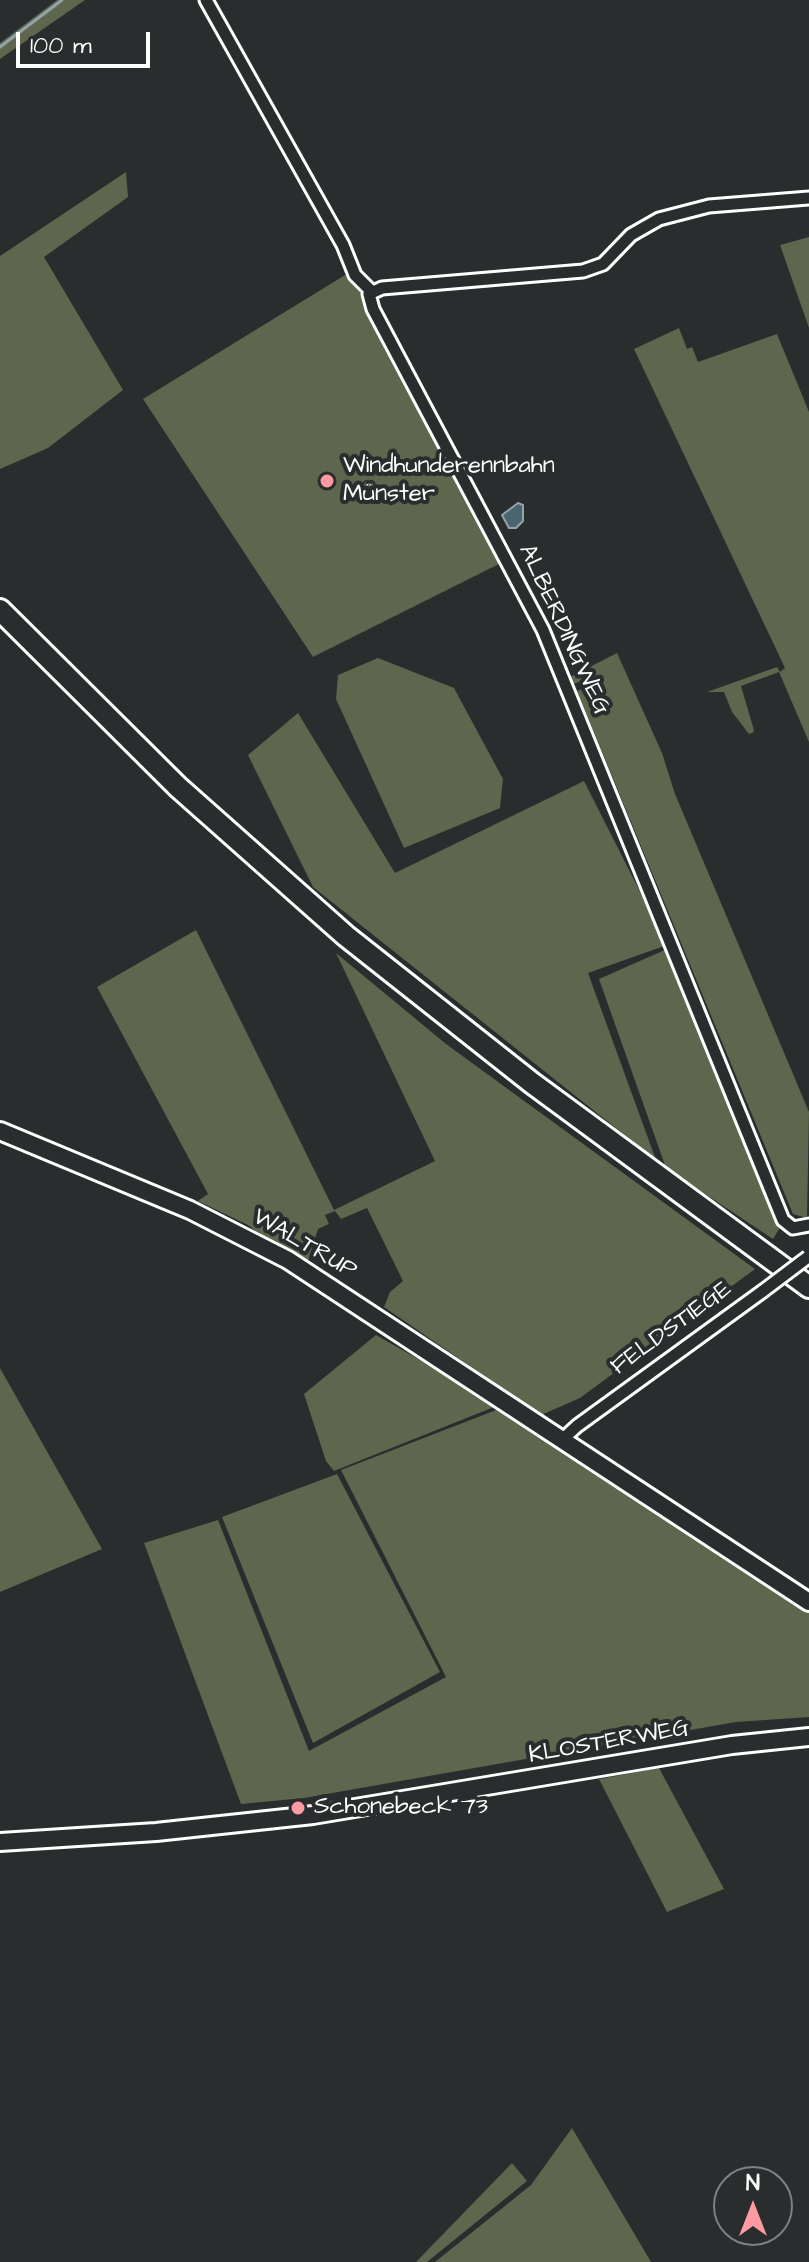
<!DOCTYPE html>
<meta charset="utf-8">
<style>
body{margin:0}
#map{position:relative;width:809px;height:2262px;overflow:hidden;background:#2a2d2e;font-family:"Architects Daughter",sans-serif}
canvas{display:block}
.north{position:absolute;left:713px;top:2166px;width:80px;height:80px;box-sizing:border-box;background:#2a2d2e;border:2px solid #7f8182;border-radius:50%;rotate:0deg;font-size:22px;font-weight:700;line-height:32px;text-align:center;color:#fff}
.north::after{content:'';display:block;margin:auto;width:28px;height:36px;background:#ff9aa2;clip-path:polygon(50% 0,100% 100%,50% 72%,0 100%)}
.scale{position:absolute;left:16px;top:32px;width:134px;height:36px;box-sizing:border-box;border:4px solid #fff;border-top:0;padding-left:10px;font-size:24px;line-height:28px;white-space:nowrap;color:#fff;-webkit-text-stroke:6px #2a2d2e;paint-order:stroke}
</style>
<div id="map">
<canvas width="809" height="2262"></canvas>
<div class="north">N</div>
<div class="scale">100 m</div>
</div>
<script>
const g = document.querySelector('canvas').getContext('2d');
g.lineJoin = 'round';
function fillPath(path, color) { g.fillStyle = color; g.fill(path, 'evenodd'); }
const poly = rows => new Path2D(rows.map(r => 'M' + r).join(''));
function strokePath(path, color, width, dash) { g.strokeStyle = color; g.lineWidth = width; g.lineCap = dash ? 'butt' : 'round'; g.setLineDash(dash || []); g.stroke(path); }
function drawText(font, color, halo, rows, align = 'center') {
  g.font = font + ' "Architects Daughter",sans-serif'; g.lineWidth = 8; g.setLineDash([]); g.textBaseline = 'middle'; g.strokeStyle = halo; g.fillStyle = color; for (const [text, x, y, turn = 0] of rows) {
    g.save(); g.translate(x, y); g.rotate((+turn || 0) * Math.PI / 180); g.textAlign = isNaN(turn) ? turn : align; if (halo) g.strokeText(text, 0, 0); g.fillText(text, 0, 0); g.restore();
  }
}
fillPath(poly([
 [57,0,85,0,0,59,0,43],
 [126,172,128,197,44,257,123,390,48,448,0,469,0,256],
 [809,237,809,328,780,245],
 [350,272,499,564,313,657,143,399],
 [679,328,687,349,692,347,698,362,777,334,809,412,809,742,779,672,741,686,753,727,754,732,749,734,732,712,724,692,707,692,777,667,780,672,785,668,634,349],
 [617,653,662,753,675,794,809,1112,807,1218,793,1214,577,691,582,689,579,682,573,684,570,677],
 [378,658,454,688,503,779,500,808,404,848,336,699,338,675],
 [298,713,395,873,584,781,667,945,588,973,656,1160,313,887,248,755],
 [196,930,334,1210,435,1161,336,953,446,1044,755,1269,580,1398,541,1415,384,1307,390,1292,403,1281,367,1208,341,1219,335,1211,325,1215,329,1224,318,1229,308,1261,267,1240,248,1225,198,1201,208,1194,97,987],
 [667,949,782,1224,773,1239,666,1168,599,979],
 [376,1335,499,1405,334,1471,326,1461,304,1394],
 [0,1368,102,1549,0,1592],
 [504,1407,809,1613,809,1717,736,1722,304,1798,241,1804,144,1543,218,1520,309,1751,446,1677,341,1470],
 [337,1474,440,1672,313,1743,222,1517],
 [659,1768,724,1889,667,1912,599,1779],
 [572,2128,651,2262,435,2262,531,2185],
 [512,2163,527,2181,427,2262,416,2262]
]), '#5e664d');
const water = poly([
 [518,503,523,505,523,521,516,528,509,528,502,515,518,503]
]);
fillPath(water, '#4a656f');
strokePath(water, '#92a3a9', 2);
strokePath(poly([
 [0,47,62,0]
]), '#92a3a9', 3);
const street = poly([
 [206,0,343,245,355,275,371,291],
 [809,198,709,206,659,219,631,235,603,264,583,271,382,288,369,294,373,309,543,630,783,1220,793,1228,809,1225],
 [563,1439,577,1426,763,1291]
]);
const secondary = poly([
 [0,1131,190,1210,288,1260,809,1602],
 [0,1842,156,1832,313,1815,732,1745,809,1737]
]);
const highway = poly([
 [0,610,178,787,346,936,532,1083,809,1287]
]);
strokePath(street, '#fff', 17);
strokePath(secondary, '#fff', 22);
strokePath(highway, '#fff', 26);
strokePath(street, '#2a2d2e', 11);
strokePath(secondary, '#2a2d2e', 16);
strokePath(highway, '#2a2d2e', 20);
const streetBridge = poly([
 [763,1291,808,1257]
]);
strokePath(streetBridge, '#fff', 17, []);
strokePath(streetBridge, '#2a2d2e', 11);
for (const [x, y, r, color] of [
 [327,481,8,"#ff9aa2"],
 [298,1808,8,"#ff9aa2"]
]) { const dot = new Path2D(); dot.arc(x, y, r, 0, 2 * Math.PI); g.fillStyle = color; g.fill(dot); strokePath(dot, '#2a2d2e', 3); }
drawText('24px', '#fff', '#2a2d2e', [
 ["Windhunderennbahn",343,467],
 ["Münster",343,495],
 ["Schonebeck 73",314,1808]
], 'left');
drawText('24px', '#fff', '#2a2d2e', [
 ["ALBERDINGWEG",563,630,65],
 ["WALTRUP",304,1245,30],
 ["FELDSTIEGE",672,1329,-36],
 ["KLOSTERWEG",609,1743,-10]
]);
</script>
